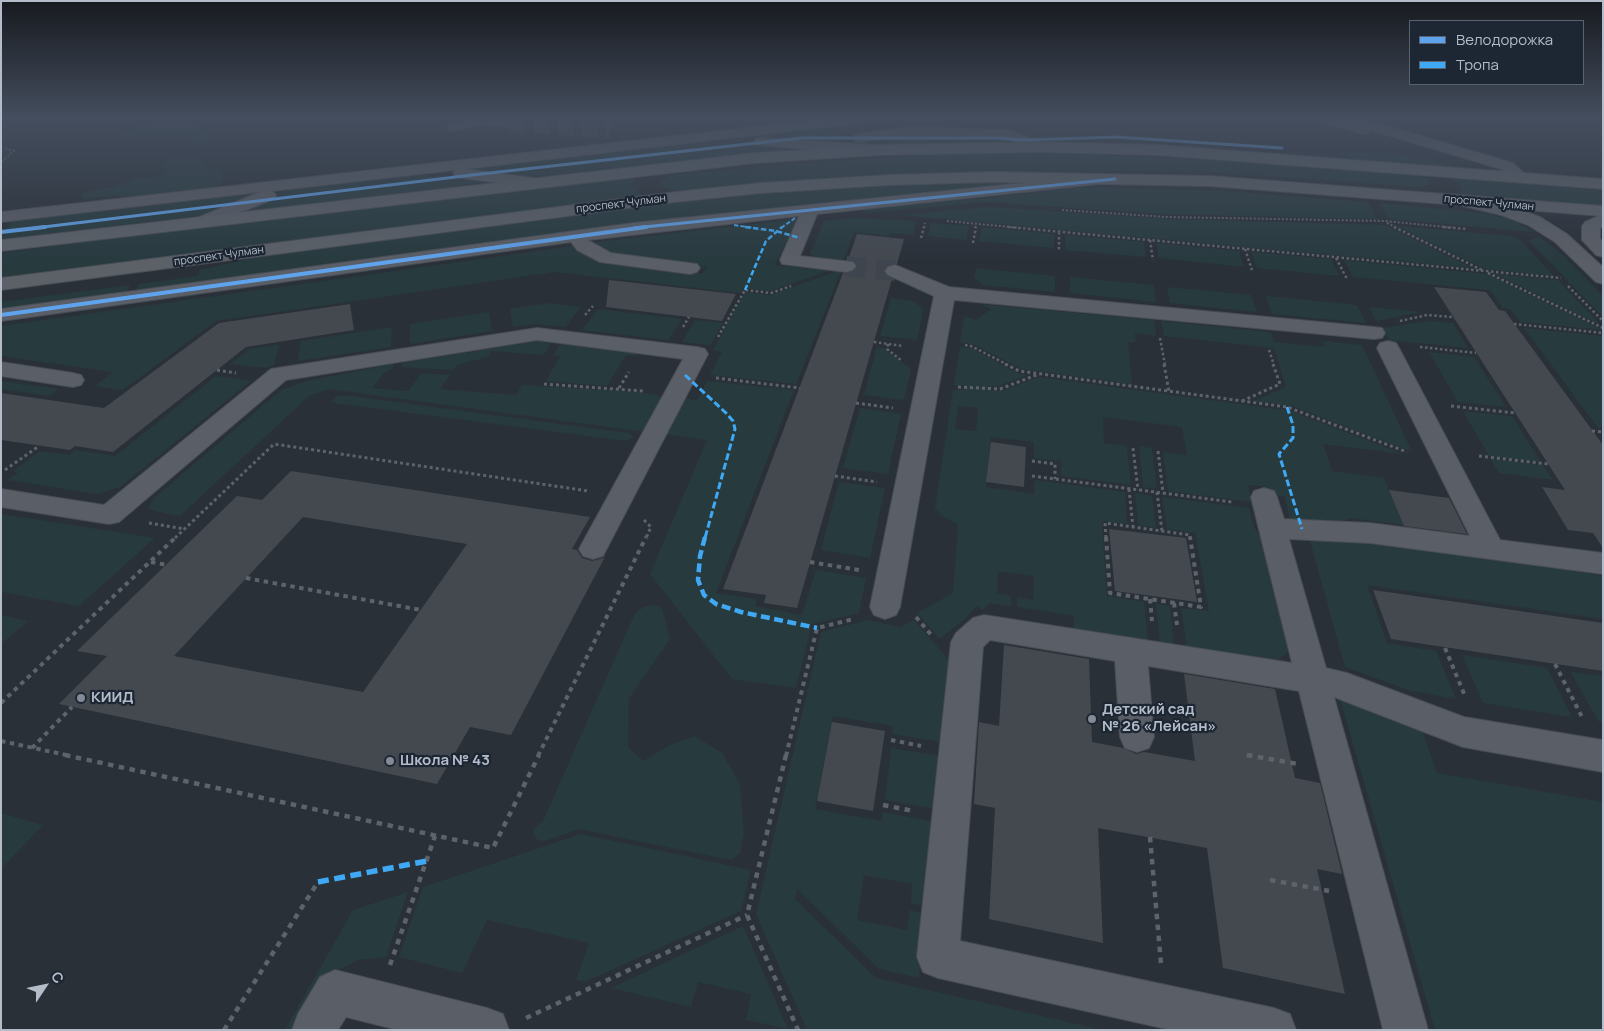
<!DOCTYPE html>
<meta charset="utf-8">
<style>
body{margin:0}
#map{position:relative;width:1604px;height:1031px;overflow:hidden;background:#2a3038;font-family:Manrope,sans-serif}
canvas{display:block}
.frame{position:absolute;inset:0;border:2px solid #b4bcc9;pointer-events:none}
.legend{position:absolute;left:1409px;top:20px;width:175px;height:65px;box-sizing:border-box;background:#1d2633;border:1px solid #59626f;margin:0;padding:6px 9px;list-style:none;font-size:15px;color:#b4bcc9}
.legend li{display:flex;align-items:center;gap:10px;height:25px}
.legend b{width:25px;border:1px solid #59626f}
.north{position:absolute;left:20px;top:961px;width:50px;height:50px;-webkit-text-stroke:4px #1d2633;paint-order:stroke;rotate:56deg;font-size:14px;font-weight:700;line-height:20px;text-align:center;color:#b4bcc9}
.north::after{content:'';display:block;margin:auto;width:18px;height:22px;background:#b4bcc9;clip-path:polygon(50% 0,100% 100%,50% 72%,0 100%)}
</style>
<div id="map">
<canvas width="1604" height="1031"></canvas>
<div class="frame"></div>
<ul class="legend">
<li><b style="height:6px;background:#60a3ed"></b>Велодорожка</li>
<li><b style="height:6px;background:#3fa9f5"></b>Тропа</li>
</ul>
<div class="north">С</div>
</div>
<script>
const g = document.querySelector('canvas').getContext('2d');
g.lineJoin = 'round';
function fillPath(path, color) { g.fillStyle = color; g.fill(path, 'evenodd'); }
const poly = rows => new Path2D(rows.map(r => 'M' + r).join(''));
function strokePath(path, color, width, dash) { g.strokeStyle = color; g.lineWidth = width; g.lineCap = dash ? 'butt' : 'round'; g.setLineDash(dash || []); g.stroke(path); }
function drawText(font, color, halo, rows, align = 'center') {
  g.font = font + ' Manrope,sans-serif'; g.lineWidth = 4.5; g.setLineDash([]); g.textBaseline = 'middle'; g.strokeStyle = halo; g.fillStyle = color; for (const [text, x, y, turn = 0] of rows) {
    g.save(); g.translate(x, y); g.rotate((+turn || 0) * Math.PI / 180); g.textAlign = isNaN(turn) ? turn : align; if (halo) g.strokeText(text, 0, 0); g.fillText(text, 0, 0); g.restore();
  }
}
fillPath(poly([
 [182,121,195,123,198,129,210,136,206,140,196,141,179,136,128,139,120,136,124,131,147,125],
 [820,126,838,133,840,136,839,139,829,143,809,143,727,136],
 [901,133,1004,137,1017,143,893,146,875,140],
 [691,141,795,150,530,177,443,169],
 [1019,152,1212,159,1406,173,1425,178,1431,185,1420,187,1208,172,1169,171,934,173,848,177,685,191,667,189,662,186,661,181,673,175,800,164,949,153],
 [1345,153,1386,153,1455,164,1440,166,1367,161,1350,159],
 [196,156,210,168,220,170,223,175,221,184,208,189,156,197,115,196,83,199,82,194,98,189,115,187,135,179,153,177,166,173,167,169,162,164,174,159],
 [411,173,490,182,235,213,293,187],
 [636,176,633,181,633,186,642,196,1,277,1,253,268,218],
 [1449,176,1603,191,1603,206,1458,195,1461,190,1461,186],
 [992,182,1036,182,1006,187,640,222,134,293,139,284,198,276,200,270,266,255,634,207,764,193,854,187],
 [1076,187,1225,191,1367,202,1378,219,1165,214,986,202,866,213,864,209,1018,195],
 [269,189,203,215,1,239,1,236,16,217],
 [1379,203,1490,214,1516,222,1534,232,1389,219],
 [990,207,1168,219,1385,225,1473,268,900,215],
 [857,218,916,221,913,235,890,233,889,236,854,232,844,260,818,258,810,254,824,221],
 [797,219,775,265,829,271,770,291,744,288,741,293,555,272,216,321,123,390,95,386,113,372,1,356,1,326,574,246,593,257,604,261,702,274,707,267,613,256,589,243],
 [931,223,969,226,966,240,928,236],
 [1397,226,1510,236,1520,240,1554,276,1485,269],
 [982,227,1054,234,1054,248,979,241],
 [1065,235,1144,242,1146,257,1066,250],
 [1534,238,1541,238,1565,257,1603,296,1603,317,1529,241],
 [1156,243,1239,251,1244,267,1159,258],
 [1251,252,1331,259,1339,276,1257,268],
 [1344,260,1487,274,1603,330,1520,322,1510,309,1503,308,1490,290,1353,277],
 [976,268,1055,276,1055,292,983,285,974,277],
 [837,271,841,271,796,384,710,375,722,352,713,350,745,292,771,295],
 [1495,274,1558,280,1603,327,1603,326],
 [1070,277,1153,285,1156,302,1070,293],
 [130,285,126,294,1,310,1,302],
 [1167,287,1251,295,1257,312,1170,303],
 [1266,296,1357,305,1366,323,1272,314],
 [891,298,913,301,923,308,923,312,917,340,880,336],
 [549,303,581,307,565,327,535,324,513,327,510,309],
 [979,304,1154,320,1156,336,1135,333,1136,342,1128,342,1132,384,1021,369,973,344,960,342,964,316,976,320,991,309],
 [1369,307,1370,307,1421,312,1376,321],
 [598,309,682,319,668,340,582,330],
 [489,312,492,331,410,344,410,324],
 [695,320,723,323,710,345,682,342],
 [1161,321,1271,332,1274,342,1325,347,1323,341,1362,345,1412,452,1292,406,1254,401,1286,387,1274,348,1164,336],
 [1427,321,1453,323,1468,348,1389,340,1383,328],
 [392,327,391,347,298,361,301,341],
 [1524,328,1603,336,1603,428,1598,428],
 [538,341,551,343,544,355,491,351,488,357,457,365,453,370,402,367,402,363],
 [560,344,637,354,635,356,626,355,607,386,546,381,560,356,553,356],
 [279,345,274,365,265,368,230,364,249,349],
 [877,347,883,348,911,369,904,400,864,395],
 [960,347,971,348,1019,374,1028,375,998,386,991,386,991,391,1001,391,1039,377,1291,411,1403,454,1323,444,1332,471,1384,478,1404,525,1350,518,1340,524,1291,522,1284,496,1271,495,1268,487,1248,485,1252,502,1168,491,1163,452,1187,455,1182,427,1103,417,1104,443,1127,446,1131,485,1061,476,1061,461,1034,458,1034,442,991,437,986,487,1034,494,1035,480,1125,492,1127,524,1102,521,1107,596,1144,602,1148,641,1074,629,1074,616,1017,607,1017,597,1033,600,1034,576,998,571,997,594,1011,596,1011,606,990,603,982,610,977,606,965,619,940,639,917,613,953,593,958,525,941,515,935,508,953,390,965,390,965,385,954,385],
 [958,406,978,408,976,431,955,429],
 [1429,352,1474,357,1506,407,1458,402],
 [394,364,393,368,383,374,372,388,408,391,422,373,450,375,440,389,516,395,522,385,635,392,663,396,645,432,329,389,309,396,180,516,154,511,149,508,154,498,281,390,306,381],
 [216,376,251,381,120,487,97,494,7,480,18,473,13,471,40,451,69,455,75,450,115,456],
 [1,381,59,389,49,396,1,389],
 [707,381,794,390,716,593,757,599,755,606,802,615,816,570,866,578,859,613,812,624,796,688,732,679,650,574,707,440,664,434,682,398,697,400],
 [344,395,629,433,634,437,626,441,334,403,332,401,337,396],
 [860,408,901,414,888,474,843,468],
 [1463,411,1512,416,1541,462,1489,456],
 [1139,446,1152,448,1157,489,1143,487],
 [1491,459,1543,465,1553,480,1499,473],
 [839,482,885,488,870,558,821,550],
 [1135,493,1152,496,1156,528,1138,525],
 [1162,497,1249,508,1254,527,1266,546,1292,649,1276,661,1187,647,1181,608,1209,611,1195,533,1167,529],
 [1,514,155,538,79,606,1,592],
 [1309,537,1408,545,1603,576,1603,619,1367,585,1387,643,1436,651,1456,699,1411,691,1345,667],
 [1156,604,1170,606,1174,645,1160,643],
 [655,605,662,608,670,639,629,698,628,747,643,761,670,745,695,736,722,753,740,784,744,834,740,853,731,860,579,829,544,841,538,840,533,835,534,828,543,821,635,613,645,606],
 [1,615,28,621,1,644],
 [868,620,900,627,914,620,950,661,941,742,893,734,893,726,833,716,815,809,882,821,883,812,934,822,926,906,911,903,912,884,864,875,857,920,907,930,910,910,925,914,919,978,879,969,797,889,795,899,876,978,1103,1030,807,1030,756,914,821,632],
 [1462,655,1547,668,1572,717,1483,703],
 [1571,672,1603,676,1603,722,1598,721],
 [1339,695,1421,727,1437,773,1603,802,1603,1030,1435,1030],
 [891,748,940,756,936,809,885,800],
 [1,813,43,825,1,869],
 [581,834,751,870,741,911,585,982,576,980,589,943,487,920,462,973,399,957,423,887],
 [408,892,386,957,358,960,340,969,323,984,298,1030,285,1030,353,910],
 [743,926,788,1029,746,1020,751,994,698,982,691,1007,611,988]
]), '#273a3e');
fillPath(poly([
 [857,234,904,239,897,264,887,265,883,271,886,276,892,279,797,608,764,603,766,595,723,589,843,273,854,272,858,267,854,261,848,260],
 [609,280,736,294,722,321,606,307],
 [1434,287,1486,292,1499,310,1505,311,1603,445,1603,548,1593,533,1568,530,1542,487,1565,490],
 [350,304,354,330,246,347,113,452,75,446,70,450,1,440,1,393,104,408,219,323],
 [991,442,1026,447,1024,487,986,482],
 [291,471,590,517,572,549,577,550,582,558,592,561,604,558,606,555,511,735,470,727,437,784,59,704,107,656,77,651,237,496,262,500],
 [303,517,467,544,363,692,174,656],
 [1389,490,1449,498,1467,534,1404,526],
 [1109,529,1186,538,1197,602,1115,591],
 [1373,590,1603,623,1603,671,1391,639],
 [1004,645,1089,659,1092,742,1123,748,1136,754,1144,752,1195,761,1184,674,1275,689,1295,778,1320,783,1342,874,1317,869,1345,994,1223,968,1207,848,1098,828,1103,943,989,919,995,808,974,804,979,722,999,726],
 [832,722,885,731,873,811,817,801]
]), '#444950');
strokePath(poly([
 [510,123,610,131]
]), '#3f454e', 16, [16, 8]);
strokePath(poly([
 [846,266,895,271]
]), '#3f454e', 20, [20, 10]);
const minor = poly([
 [471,119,508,119,515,120,517,123,515,126,510,127,483,124,454,131,449,130,447,127,449,124,471,119],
 [825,119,865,119,863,122,858,123,465,169,540,179,542,182,540,185,534,187,461,178,455,176,453,173,455,170,272,191,276,195,274,199,203,227,197,226,194,222,197,218,260,192,1,222,1,212,825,119],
 [1318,119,1364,119,1513,163,1527,176,1525,179,1519,181,1513,179,1501,169,1370,130,1368,133,1363,134,1320,122,1318,119],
 [909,127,1009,130,1044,144,1047,147,1044,150,1039,152,1007,138,909,135,860,142,855,141,853,138,855,135,860,134,909,127],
 [761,138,875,145,880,147,883,150,880,153,875,155,756,145,754,142,756,139,761,138],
 [1111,174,1117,176,1119,179,1117,182,817,214,800,256,853,262,856,266,853,270,846,272,782,264,780,260,799,216,588,240,611,253,697,264,700,268,697,272,690,274,600,262,577,250,571,242,1,321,1,309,633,223,1111,174],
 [1469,197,1513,207,1540,217,1567,234,1603,267,1603,284,1596,282,1555,242,1528,225,1501,215,1463,206,1461,202,1463,198,1469,197],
 [1603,214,1603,227,1600,228,1600,239,1603,241,1603,257,1596,255,1582,240,1582,226,1585,222,1603,214],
 [895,265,949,287,1374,327,1382,328,1385,333,1382,338,1374,339,954,300,900,607,896,615,885,619,874,615,870,607,934,296,888,275,885,271,888,267,895,265],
 [537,328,697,347,705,349,708,354,603,556,593,559,583,556,579,549,683,359,537,340,286,380,119,522,109,524,1,507,1,489,104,505,271,369,537,328],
 [1388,341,1396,343,1399,348,1500,540,1603,553,1603,574,1370,543,1289,539,1326,668,1347,673,1464,717,1603,740,1603,772,1463,747,1334,697,1428,1030,1383,1030,1299,691,1148,666,1154,737,1149,748,1137,752,1125,748,1120,737,1115,661,990,640,983,647,960,941,1274,1008,1290,1014,1296,1030,1171,1030,938,978,923,972,917,957,951,642,956,633,973,618,984,615,1292,663,1251,497,1254,491,1264,488,1274,491,1277,497,1284,519,1370,523,1470,536,1377,348,1380,343,1388,341],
 [1,362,73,373,81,375,84,380,81,385,73,387,1,376,1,362],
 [335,970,487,1008,503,1014,509,1030,398,1030,346,1017,338,1030,292,1030,298,1014,320,977,335,970]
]);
const major = poly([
 [1039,142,1158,145,1603,179,1603,189,1158,155,1039,152,879,155,755,163,1,251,1,240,755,153,879,145,1039,142],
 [993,172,1209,176,1603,206,1603,216,1209,186,993,182,888,185,761,193,675,202,1,290,1,278,675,192,761,183,888,175,993,172]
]);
strokePath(minor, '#484c53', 2);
strokePath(major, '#484c55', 2);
strokePath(poly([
 [1102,119,1114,123],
 [1149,119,1151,125],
 [1,147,14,151,1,162],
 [1062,210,1167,217,1385,221,1456,228],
 [947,221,1021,228],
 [1387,223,1397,228],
 [924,228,925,223],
 [975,228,976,224]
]), '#5d636a', 2, [2, 2]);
strokePath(poly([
 [1008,227,1561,278],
 [1394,227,1482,270],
 [1443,227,1467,229],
 [1059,232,1059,251],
 [921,238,924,227],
 [1150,240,1153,260],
 [973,243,976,227],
 [1245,249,1252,270],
 [1336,258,1347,279],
 [1488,273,1603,328],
 [1568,286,1603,321],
 [585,315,593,306],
 [1400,321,1427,315,1453,317],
 [1514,324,1603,333],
 [683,327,689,317],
 [718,337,745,290,771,293,791,286],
 [1160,338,1165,365],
 [874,342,903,346],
 [888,344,887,349,902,361],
 [965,345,971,346,1008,365],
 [1420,347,1476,353],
 [1269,350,1274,365]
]), '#5d636a', 2.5, [2.5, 2.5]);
strokePath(poly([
 [1005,364,1019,371,1287,407,1407,452],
 [1164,364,1169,392],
 [217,370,236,373],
 [716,378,800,388],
 [544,384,643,391],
 [958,387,1000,389,1039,374],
 [619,388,629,372],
 [1242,401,1280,384,1273,364],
 [856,403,893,408],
 [1451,406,1515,413],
 [1592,431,1603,432],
 [1133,448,1138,490],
 [1158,451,1163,493],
 [1479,456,1548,464],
 [1032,461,1055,464,1055,479],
 [5,470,39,446],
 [835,476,877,482],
 [1032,476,1232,502],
 [1129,489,1133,527],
 [1157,492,1162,531],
 [644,520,651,527,646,538],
 [149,523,185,529],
 [175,538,274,444,588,491],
 [1106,538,1105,523,1190,535,1190,538]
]), '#5d636a', 3, [3, 3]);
strokePath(poly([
 [1106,537,1110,593,1201,607,1190,537],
 [151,562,167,565],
 [810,562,859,570],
 [246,578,421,610],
 [1150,599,1152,621],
 [1174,603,1177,625],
 [916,617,933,637],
 [1445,648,1465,696],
 [1555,664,1582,717],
 [1,703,176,537],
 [891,740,921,746],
 [1,741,71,756],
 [32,748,72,707],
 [1247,755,1254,756],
 [538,756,646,537],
 [786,756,817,628,854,619]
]), '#5d636a', 4, [4.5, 4.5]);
strokePath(poly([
 [65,755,493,848,539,755],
 [786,755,747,915,798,1030],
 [1247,755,1298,764],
 [883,805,913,811],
 [1150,837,1161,964],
 [1270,880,1329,891],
 [390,965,435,836],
 [526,1018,747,915],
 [224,1030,318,882]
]), '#5d636a', 4.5, [5.5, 5.5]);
fillPath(minor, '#5a5e66');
fillPath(major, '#5c6168');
strokePath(poly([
 [734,225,754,228],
 [781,228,795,218]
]), '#3fa9f5', 2, [4.5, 2]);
strokePath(poly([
 [745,227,776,231,800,238],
 [745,290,766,241,782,227]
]), '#3fa9f5', 2.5, [5.5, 2.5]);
strokePath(poly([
 [685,375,726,413,733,421,735,429,705,538],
 [1287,407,1293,425,1293,438,1279,454,1302,529]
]), '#3fa9f5', 3, [7, 3]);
strokePath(poly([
 [705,537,700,556,698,580,704,595,716,604,741,612,817,628]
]), '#3fa9f5', 4.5, [9, 4.5]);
strokePath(poly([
 [318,882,427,861]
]), '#3fa9f5', 5.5, [11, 5.5]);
strokePath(poly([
 [35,228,472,175,801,138,995,138,1023,140,1117,137,1282,148],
 [634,228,1115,179]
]), '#60a3ed', 3);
strokePath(poly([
 [1,232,45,227],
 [1,315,646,227]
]), '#60a3ed', 4);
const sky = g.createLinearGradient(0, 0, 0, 263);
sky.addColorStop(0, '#171a1f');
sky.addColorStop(0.45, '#444e5e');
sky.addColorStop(1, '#444e5e00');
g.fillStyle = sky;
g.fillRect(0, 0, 1604, 263);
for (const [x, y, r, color] of [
 [81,698,5,"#848b96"],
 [1092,719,5,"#848b96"],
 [390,761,5,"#848b96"]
]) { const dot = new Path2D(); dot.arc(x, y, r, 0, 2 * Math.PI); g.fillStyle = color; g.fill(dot); strokePath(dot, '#1d2633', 2); }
drawText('11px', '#b4bcc9', '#1d2633', [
 ["проспект Чулман",1489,203,5],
 ["проспект Чулман",621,204,-7],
 ["проспект Чулман",219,256,-8]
]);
drawText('bold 15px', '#b4bcc9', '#1d2633', [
 ["КИИД",91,698],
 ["Детский сад",1102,710],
 ["№ 26 «Лейсан»",1102,727],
 ["Школа № 43",400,761]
], 'left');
</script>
